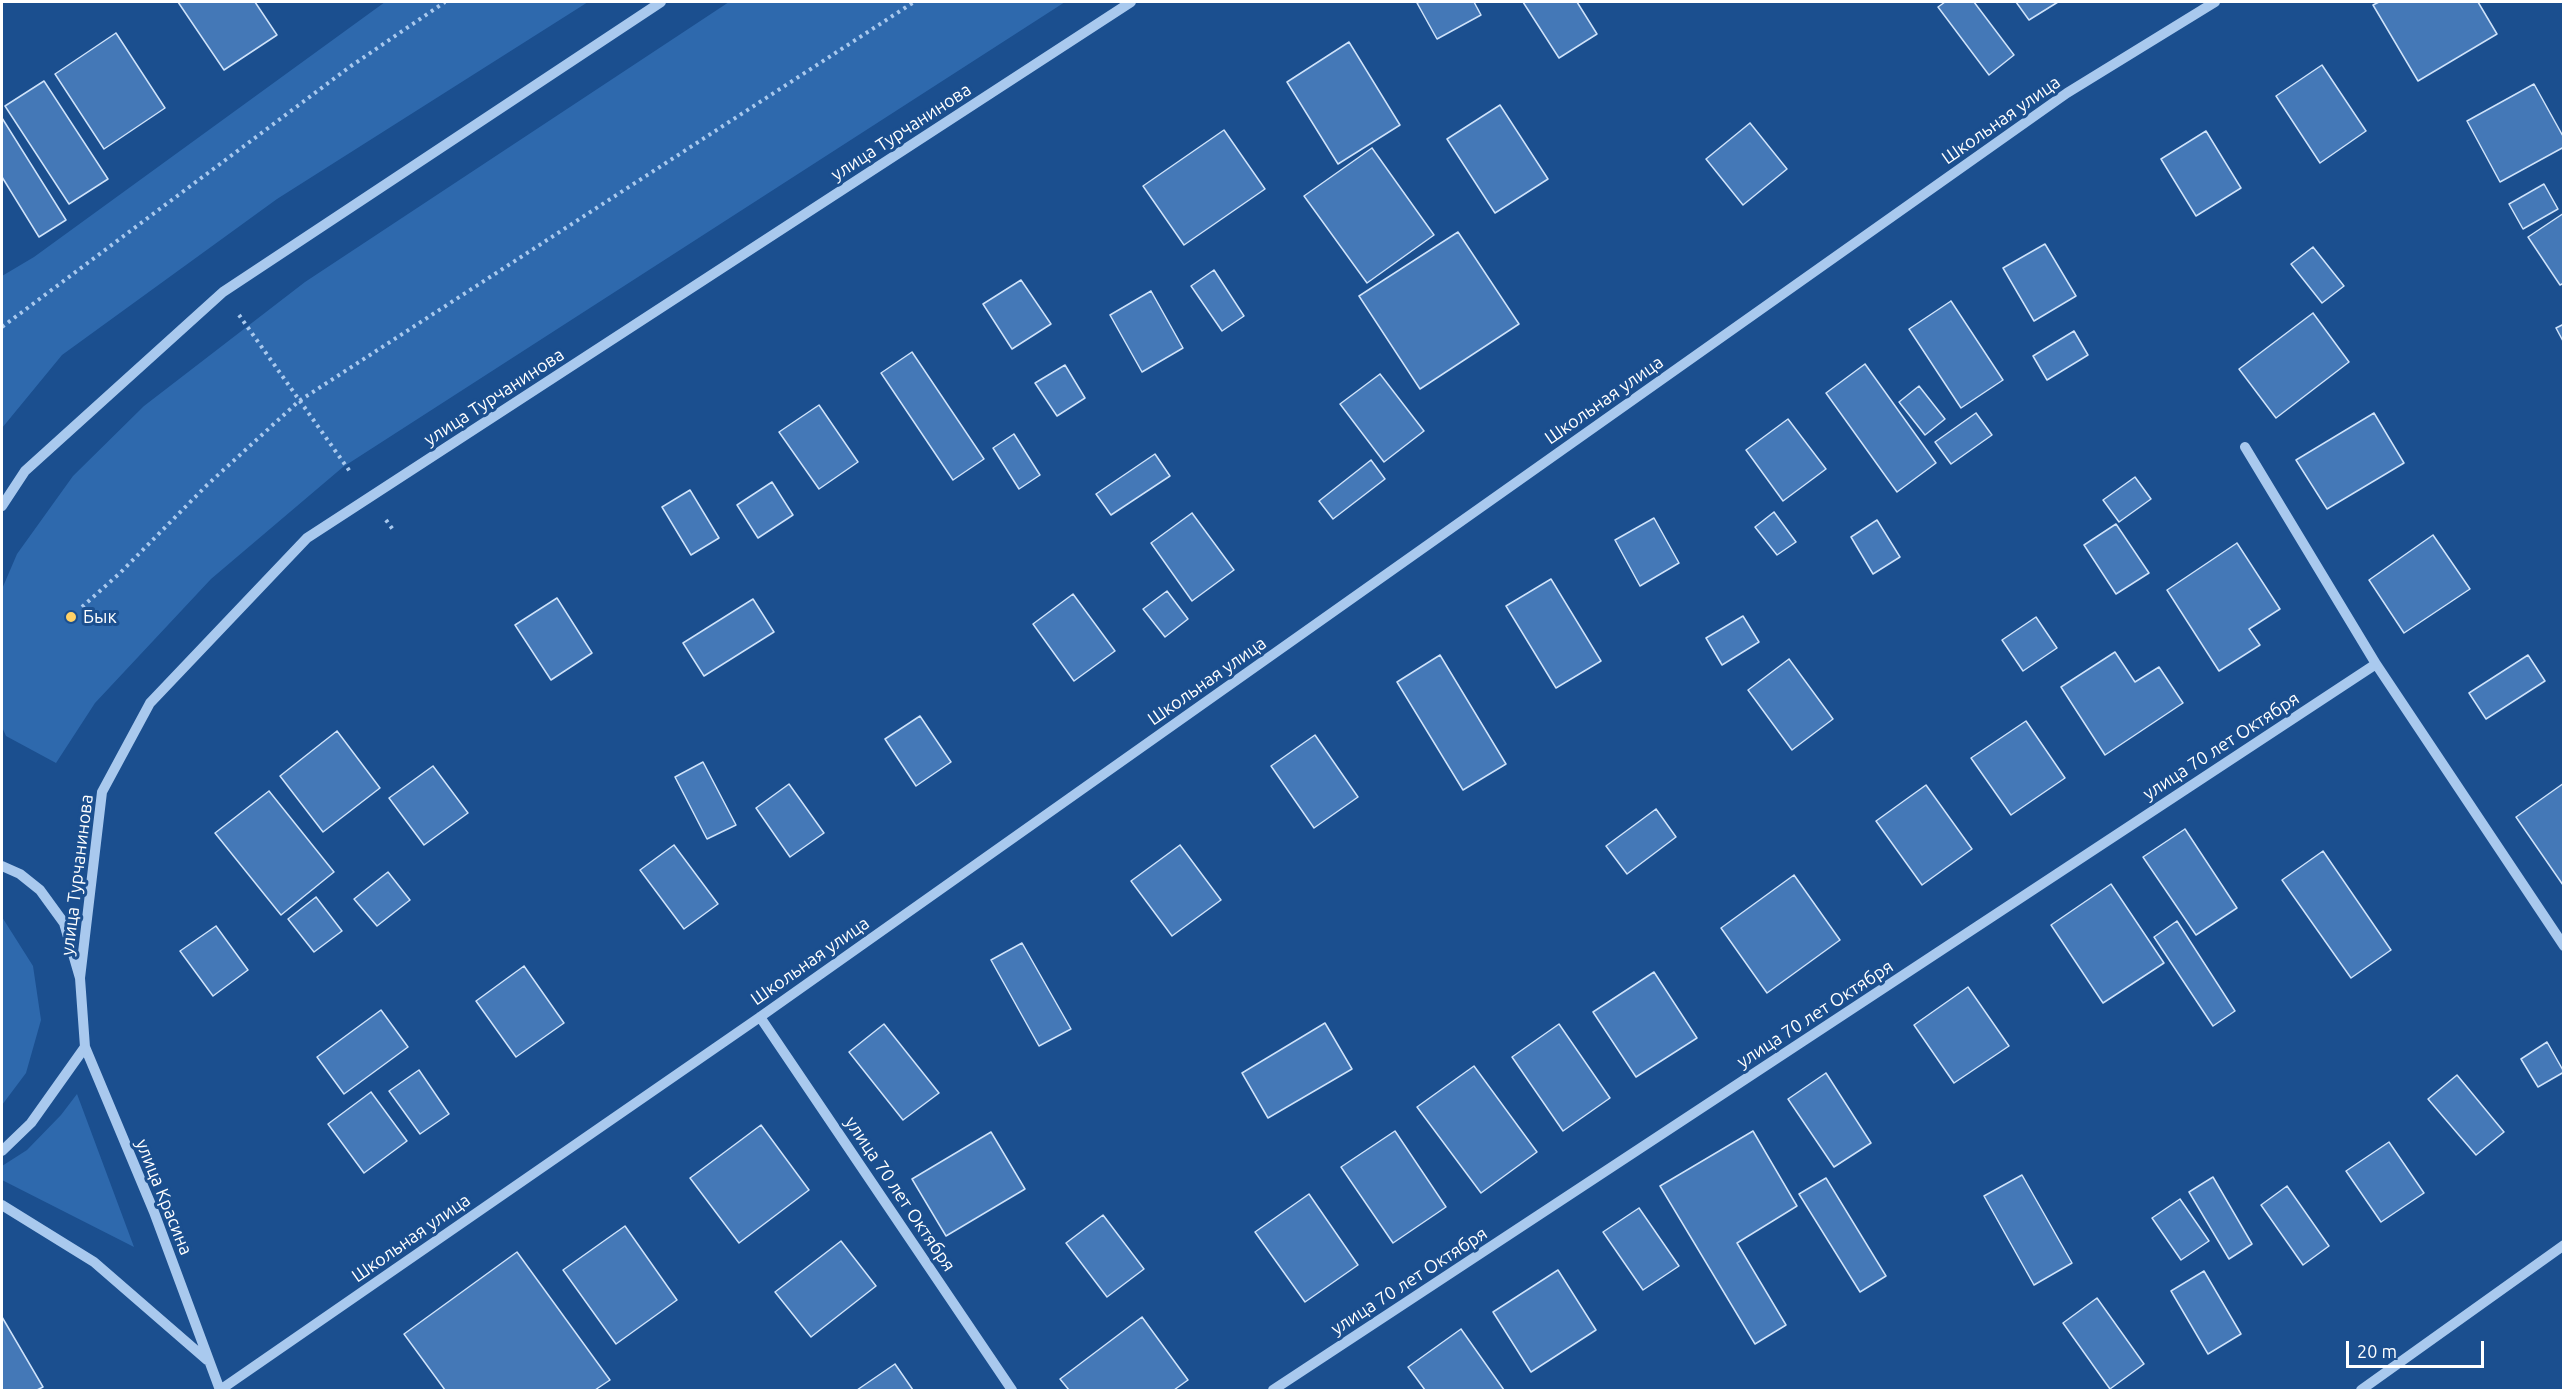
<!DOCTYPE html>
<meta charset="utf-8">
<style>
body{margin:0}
#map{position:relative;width:2565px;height:1392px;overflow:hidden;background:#1b4f8f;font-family:Ubuntu,sans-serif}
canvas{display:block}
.frame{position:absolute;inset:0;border:3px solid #fff;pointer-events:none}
.scale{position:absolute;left:2346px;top:1341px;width:138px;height:27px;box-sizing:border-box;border:3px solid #fff;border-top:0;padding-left:8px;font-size:18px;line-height:21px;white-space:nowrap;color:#fff;-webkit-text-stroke:4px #1b4f8f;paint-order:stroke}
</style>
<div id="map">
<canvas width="2565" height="1392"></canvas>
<div class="frame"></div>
<div class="scale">20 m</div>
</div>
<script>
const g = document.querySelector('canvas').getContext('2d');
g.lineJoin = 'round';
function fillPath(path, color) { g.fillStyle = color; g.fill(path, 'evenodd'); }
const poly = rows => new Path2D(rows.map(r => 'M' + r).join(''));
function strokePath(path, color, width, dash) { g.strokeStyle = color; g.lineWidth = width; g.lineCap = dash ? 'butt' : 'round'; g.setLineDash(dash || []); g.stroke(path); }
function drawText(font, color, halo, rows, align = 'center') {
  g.font = font + ' Ubuntu,sans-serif'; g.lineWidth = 6; g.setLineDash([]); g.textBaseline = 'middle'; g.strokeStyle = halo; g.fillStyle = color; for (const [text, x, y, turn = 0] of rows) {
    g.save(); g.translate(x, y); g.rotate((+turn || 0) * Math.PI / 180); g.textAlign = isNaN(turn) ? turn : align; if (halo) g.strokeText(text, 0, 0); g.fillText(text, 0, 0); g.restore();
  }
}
fillPath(poly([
 [385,2,588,2,277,199,62,355,2,428,2,276,34,257],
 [729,2,1065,2,343,467,211,579,95,703,56,763,6,736,2,727,2,589,17,554,73,476,144,406,305,282],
 [2,917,33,966,41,1020,26,1073,2,1105],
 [77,1094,134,1247,2,1180,2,1166,27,1150,61,1115]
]), '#2e69ad');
const building = poly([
 [178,2,255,2,277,35,224,70,178,2],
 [1420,2,1474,2,1481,15,1437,39,1417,3,1420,2],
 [1523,2,1577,2,1597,34,1559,58,1523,2],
 [1945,2,1974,2,2014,55,1989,75,1938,7,1945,2],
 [2016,2,2058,2,2029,20,2016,2],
 [2379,2,2478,2,2497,34,2418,81,2373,5,2379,2],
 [116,33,165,108,104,149,55,74,116,33],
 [1349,42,1400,125,1338,164,1287,82,1349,42],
 [2322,65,2366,131,2320,163,2276,96,2322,65],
 [44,81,108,179,69,204,5,106,44,81],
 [2534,84,2564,138,2564,147,2500,182,2467,121,2534,84],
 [1500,105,1548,179,1495,213,1447,139,1500,105],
 [2,118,66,220,39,237,2,177,2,118],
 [1750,123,1787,169,1743,205,1706,159,1750,123],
 [1224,130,1265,189,1184,245,1143,186,1224,130],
 [2206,131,2241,188,2196,216,2161,159,2206,131],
 [1372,148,1434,235,1367,283,1304,196,1372,148],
 [2544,184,2558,209,2523,229,2509,204,2544,184],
 [2564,213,2564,283,2560,285,2528,237,2564,213],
 [1458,232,1519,324,1420,389,1359,296,1458,232],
 [2045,244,2076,296,2034,321,2003,268,2045,244],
 [2313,247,2344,286,2322,303,2291,264,2313,247],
 [1214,270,1244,316,1222,331,1191,286,1214,270],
 [1021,280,1051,324,1012,349,983,304,1021,280],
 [1151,291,1183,348,1142,372,1110,315,1151,291],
 [1951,301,2003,380,1961,408,1909,329,1951,301],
 [2313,313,2349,362,2276,418,2239,369,2313,313],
 [2564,324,2564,343,2556,328,2564,324],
 [2074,331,2088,355,2047,380,2033,356,2074,331],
 [912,352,984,459,953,480,881,373,912,352],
 [1865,364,1936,463,1897,492,1826,393,1865,364],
 [1065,365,1085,398,1057,416,1035,383,1065,365],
 [1380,374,1424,431,1384,462,1340,404,1380,374],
 [1919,386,1945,419,1925,435,1899,402,1919,386],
 [819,405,858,462,819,489,779,432,819,405],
 [1976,413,1992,435,1951,464,1935,442,1976,413],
 [2374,413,2404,463,2327,509,2296,460,2374,413],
 [1788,419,1826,469,1783,501,1746,450,1788,419],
 [1014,434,1040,475,1019,489,993,448,1014,434],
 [1155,454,1170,476,1111,515,1096,494,1155,454],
 [1371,460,1385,479,1333,519,1319,501,1371,460],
 [2135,477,2151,499,2119,522,2103,500,2135,477],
 [772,482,793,515,758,538,737,505,772,482],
 [690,490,719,538,691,555,662,507,690,490],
 [1774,512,1796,542,1777,555,1755,527,1774,512],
 [1192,513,1234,570,1192,601,1151,543,1192,513],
 [1654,518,1679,563,1640,586,1615,540,1654,518],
 [1877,520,1900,557,1873,574,1851,537,1877,520],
 [2116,524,2149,573,2116,594,2084,545,2116,524],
 [2433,535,2470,589,2404,633,2369,580,2433,535],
 [2237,543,2280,609,2249,629,2260,645,2219,671,2167,590,2237,543],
 [1551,579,1601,661,1556,688,1506,606,1551,579],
 [1167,591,1188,619,1165,637,1143,609,1167,591],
 [1073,594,1115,651,1074,681,1033,624,1073,594],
 [557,598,592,653,551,680,515,625,557,598],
 [753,599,774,632,704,676,683,643,753,599],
 [1743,616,1759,642,1722,665,1706,638,1743,616],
 [2036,617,2057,648,2023,671,2002,640,2036,617],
 [2115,652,2135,682,2159,667,2183,703,2105,755,2061,687,2115,652],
 [1440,655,1506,764,1463,790,1397,682,1440,655],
 [2528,655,2545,681,2486,719,2469,693,2528,655],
 [1789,659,1833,719,1792,750,1748,690,1789,659],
 [920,716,951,762,916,786,885,739,920,716],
 [2026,721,2065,778,2011,815,1971,758,2026,721],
 [337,731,380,788,323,832,280,776,337,731],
 [1315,735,1358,797,1314,828,1271,766,1315,735],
 [703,762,736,825,707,839,675,777,703,762],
 [433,766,468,813,424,845,389,798,433,766],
 [2564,783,2564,884,2563,885,2516,817,2564,783],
 [789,784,824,833,790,857,756,808,789,784],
 [1926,785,1972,849,1922,885,1876,821,1926,785],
 [269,791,334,872,281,915,215,833,269,791],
 [1656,809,1676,837,1627,874,1606,846,1656,809],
 [2185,829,2237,908,2196,935,2143,857,2185,829],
 [674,845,718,904,684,929,640,870,674,845],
 [1180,845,1221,900,1172,936,1131,881,1180,845],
 [2323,851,2391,950,2351,978,2282,880,2323,851],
 [388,872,410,900,377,926,354,899,388,872],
 [1794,875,1840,940,1767,993,1721,928,1794,875],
 [2111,884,2164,963,2103,1003,2051,925,2111,884],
 [316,897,342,931,314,952,288,919,316,897],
 [2177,921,2235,1011,2213,1026,2154,937,2177,921],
 [216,926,248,970,213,996,180,951,216,926],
 [1022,943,1071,1029,1039,1046,991,960,1022,943],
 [524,966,564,1023,516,1057,476,1001,524,966],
 [1654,972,1697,1038,1636,1077,1593,1012,1654,972],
 [1968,987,2009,1046,1954,1083,1914,1025,1968,987],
 [381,1010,408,1047,344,1094,317,1057,381,1010],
 [1325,1023,1352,1069,1268,1118,1242,1073,1325,1023],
 [884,1024,939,1093,903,1120,849,1052,884,1024],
 [1559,1024,1610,1098,1563,1131,1512,1057,1559,1024],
 [2547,1042,2564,1072,2538,1087,2521,1059,2547,1042],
 [1474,1066,1537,1152,1481,1193,1417,1107,1474,1066],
 [419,1070,449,1114,420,1134,389,1091,419,1070],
 [1826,1073,1871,1143,1834,1167,1788,1099,1826,1073],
 [2457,1075,2504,1132,2476,1155,2428,1099,2457,1075],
 [371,1092,407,1141,364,1173,328,1124,371,1092],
 [761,1125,809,1190,739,1243,690,1178,761,1125],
 [1395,1131,1446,1207,1393,1243,1341,1167,1395,1131],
 [1753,1131,1797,1206,1737,1243,1786,1325,1755,1344,1660,1186,1753,1131],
 [991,1132,1025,1189,946,1236,912,1179,991,1132],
 [2389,1142,2424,1193,2381,1222,2346,1171,2389,1142],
 [2022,1175,2072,1263,2034,1285,1984,1196,2022,1175],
 [2213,1177,2252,1244,2229,1259,2189,1192,2213,1177],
 [1826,1178,1886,1276,1860,1292,1799,1194,1826,1178],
 [2287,1186,2329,1246,2303,1265,2261,1205,2287,1186],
 [1309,1194,1358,1265,1305,1302,1255,1232,1309,1194],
 [2180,1199,2209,1241,2181,1260,2152,1218,2180,1199],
 [1639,1208,1679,1266,1643,1290,1603,1232,1639,1208],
 [1103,1215,1144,1269,1107,1297,1066,1243,1103,1215],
 [625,1226,677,1300,616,1344,563,1270,625,1226],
 [841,1241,876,1286,811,1337,775,1292,841,1241],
 [517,1252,610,1380,595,1390,445,1390,404,1334,517,1252],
 [1558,1270,1596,1330,1531,1372,1493,1312,1558,1270],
 [2204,1271,2241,1334,2208,1354,2171,1291,2204,1271],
 [2097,1298,2144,1364,2110,1389,2063,1323,2097,1298],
 [2,1317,43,1387,37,1390,2,1390,2,1317],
 [1142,1317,1188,1380,1174,1390,1069,1390,1060,1379,1142,1317],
 [1461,1329,1504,1390,1425,1390,1408,1367,1461,1329],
 [895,1364,913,1390,857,1390,895,1364]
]);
fillPath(building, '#4478b7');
strokePath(building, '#cfe3fa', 1.5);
strokePath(poly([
 [239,315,351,473],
 [2,327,351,66,445,2],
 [386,520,394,531],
 [82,607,121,572,207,485,299,401,914,2]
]), '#a9c9ee', 4, [3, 4.5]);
strokePath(poly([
 [2245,447,2376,664],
 [2,506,25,471,223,292,661,2],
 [2,866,20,874,40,890,64,923,80,978,85,1047,31,1123,2,1151],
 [80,978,102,792,150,703,307,538,1131,2],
 [760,1017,1012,1390],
 [85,1047,154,1212,220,1390,760,1017,2067,93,2215,2],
 [2,1205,94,1262,207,1360],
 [1273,1390,2376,664,2564,946],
 [2361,1390,2564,1245]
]), '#a9c9ee', 10);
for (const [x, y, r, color] of [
 [71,617,6,"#ffd166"]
]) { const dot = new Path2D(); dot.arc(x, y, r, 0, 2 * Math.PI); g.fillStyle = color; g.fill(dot); strokePath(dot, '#1b4f8f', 2); }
drawText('18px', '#fff', '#1b4f8f', [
 ["Школьная улица",2001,120,-35],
 ["улица Турчанинова",901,132,-33],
 ["улица Турчанинова",494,397,-33],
 ["Школьная улица",1604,400,-35],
 ["Школьная улица",1207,681,-35],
 ["улица 70 лет Октября",2221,746,-33],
 ["улица Турчанинова",77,875,-83],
 ["Школьная улица",810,961,-35],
 ["улица 70 лет Октября",1815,1014,-33],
 ["улица 70 лет Октября",900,1194,56],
 ["улица Красина",164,1197,68],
 ["Школьная улица",411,1238,-35],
 ["улица 70 лет Октября",1409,1281,-33]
]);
drawText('18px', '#fff', '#1b4f8f', [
 ["Бык",83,617]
], 'left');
</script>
